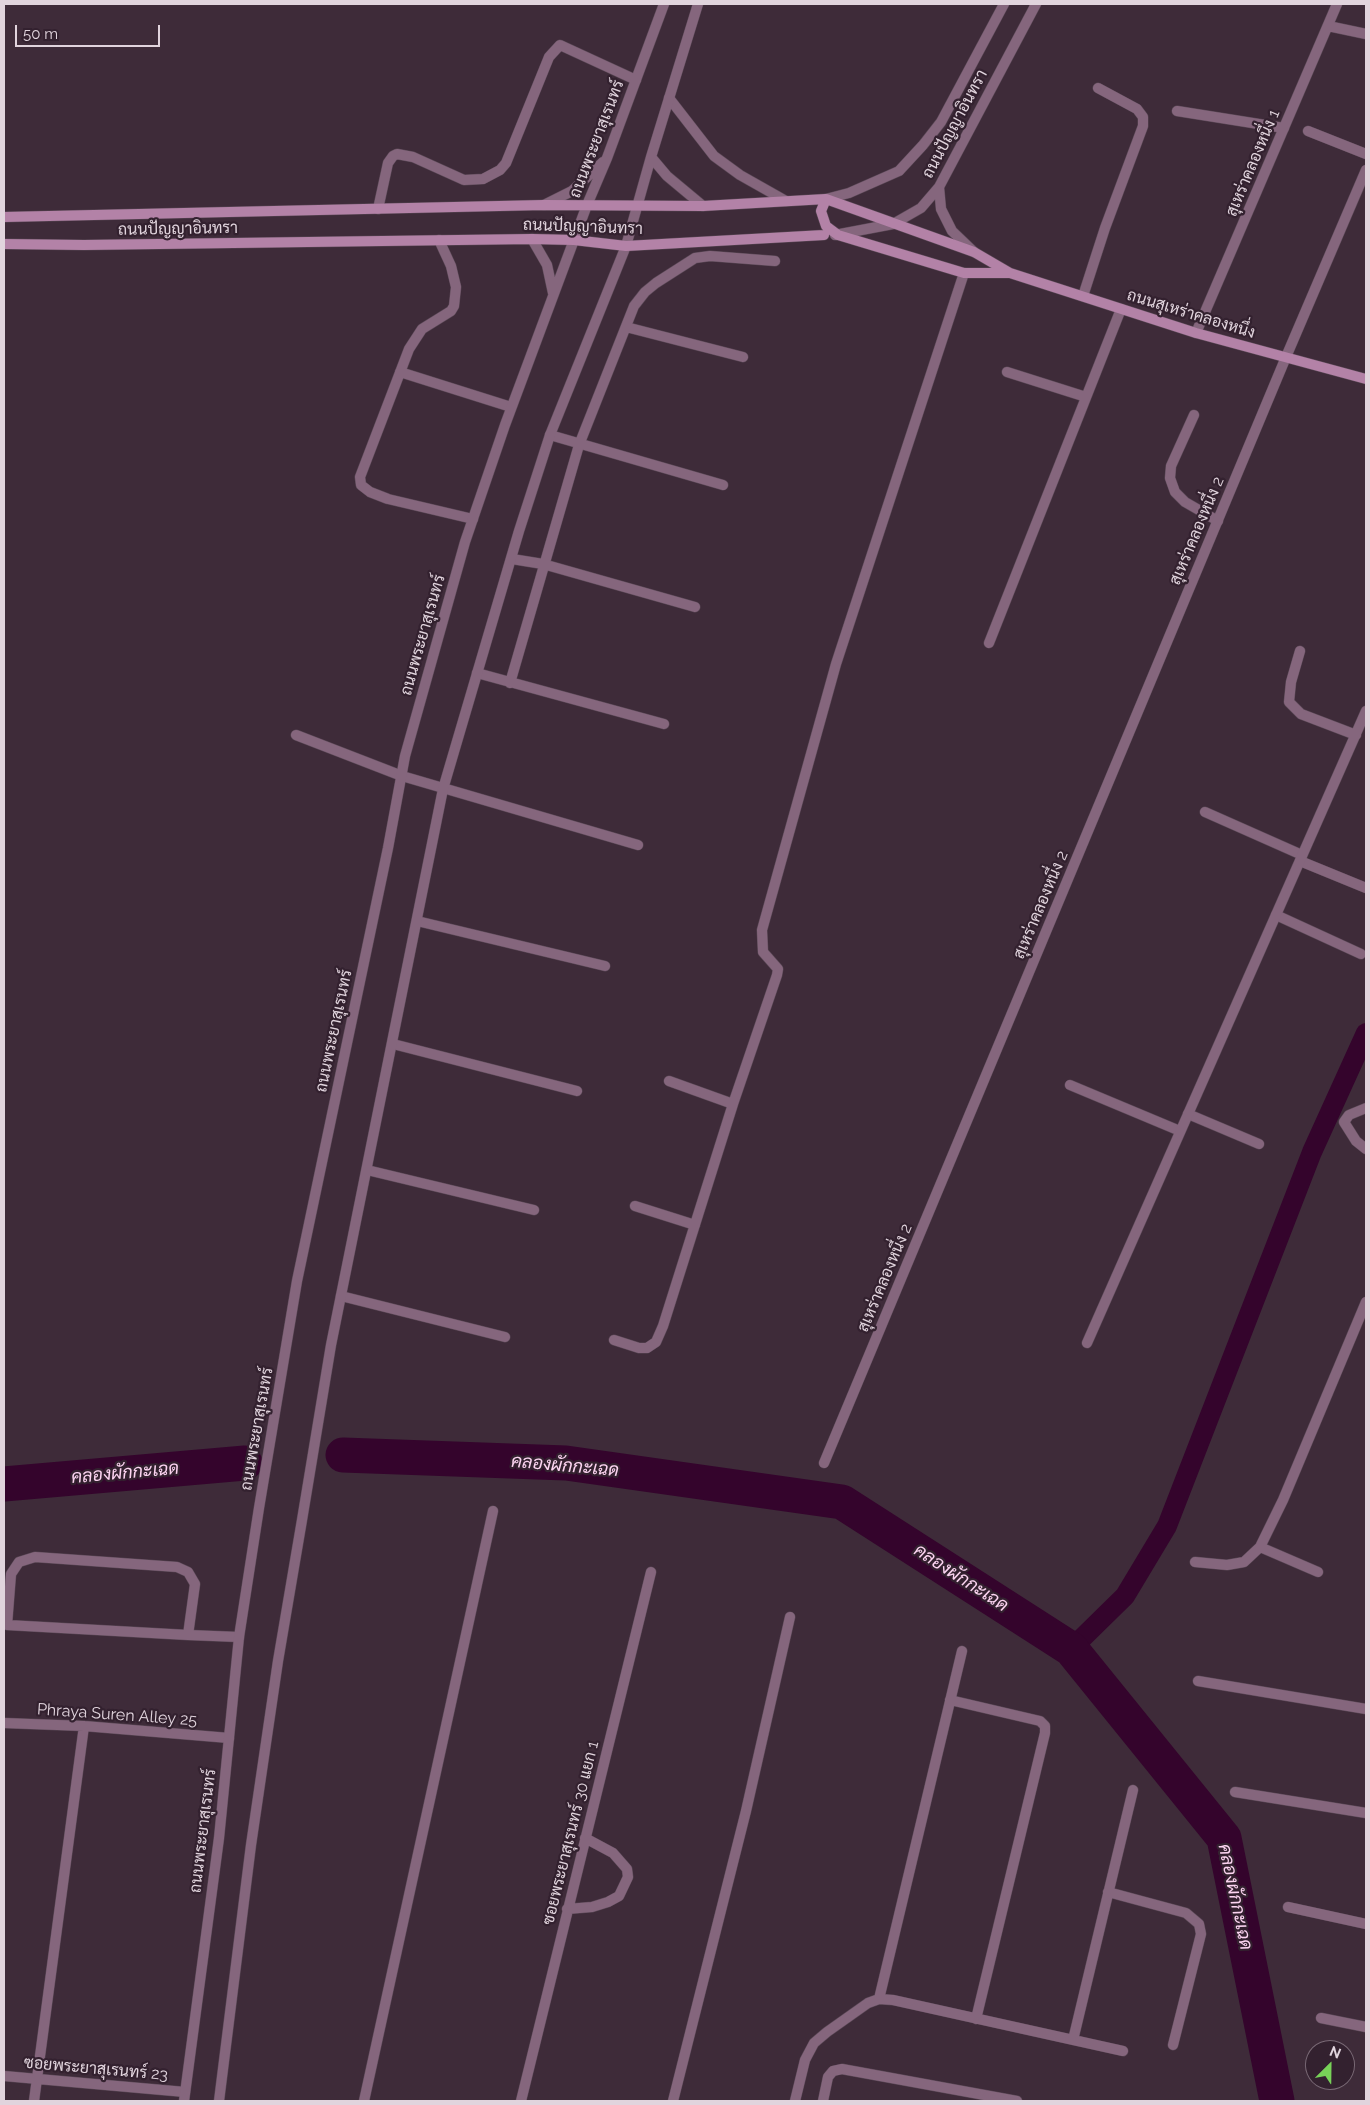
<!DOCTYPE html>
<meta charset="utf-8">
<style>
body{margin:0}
#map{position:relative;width:1370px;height:2105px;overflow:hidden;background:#3e2b39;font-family:Raleway,sans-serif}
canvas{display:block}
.frame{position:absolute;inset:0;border:5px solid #e1d4dd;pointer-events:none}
.north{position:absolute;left:1305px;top:2040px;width:50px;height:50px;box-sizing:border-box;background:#33212f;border:1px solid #796975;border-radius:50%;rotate:23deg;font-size:14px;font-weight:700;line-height:20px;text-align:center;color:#e1d4dd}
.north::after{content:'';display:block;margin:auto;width:18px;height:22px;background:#78d258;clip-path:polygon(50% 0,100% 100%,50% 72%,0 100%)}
.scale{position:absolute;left:15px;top:25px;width:145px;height:22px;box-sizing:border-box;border:2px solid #e1d4dd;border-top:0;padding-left:6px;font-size:15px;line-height:18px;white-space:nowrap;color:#e1d4dd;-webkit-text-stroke:4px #33212f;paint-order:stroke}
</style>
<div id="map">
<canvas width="1370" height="2105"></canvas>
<div class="frame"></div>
<div class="north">N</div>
<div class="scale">50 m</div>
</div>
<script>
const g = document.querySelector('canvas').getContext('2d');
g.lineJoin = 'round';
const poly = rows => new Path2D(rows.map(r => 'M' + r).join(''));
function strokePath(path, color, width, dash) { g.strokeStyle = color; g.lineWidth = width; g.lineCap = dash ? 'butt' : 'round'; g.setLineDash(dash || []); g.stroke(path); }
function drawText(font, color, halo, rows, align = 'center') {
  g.font = font + ' Raleway,Sarabun,sans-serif'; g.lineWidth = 4.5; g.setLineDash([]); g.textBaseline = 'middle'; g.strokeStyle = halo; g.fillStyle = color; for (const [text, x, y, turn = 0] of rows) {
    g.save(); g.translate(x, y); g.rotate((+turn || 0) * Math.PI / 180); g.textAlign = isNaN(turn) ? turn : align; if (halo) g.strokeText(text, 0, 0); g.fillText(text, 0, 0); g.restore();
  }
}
strokePath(poly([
 [1071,1649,1125,1596,1167,1526,1312,1152,1366,1033]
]), '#34042c', 20);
strokePath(poly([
 [343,1455,566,1463,842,1502,1071,1649,1224,1838,1277,2101],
 [4,1484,245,1463]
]), '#34042c', 35);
const service = poly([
 [669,98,714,156,740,175,786,201],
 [1177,111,1284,128],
 [1308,131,1366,154],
 [378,209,388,163,393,156,397,154,413,157,464,180,483,179,500,170,506,163,549,57,560,45,636,80],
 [439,240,451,266,456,287,454,306,451,311,422,329,409,349,360,477,361,485,370,492,388,499,473,519],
 [1083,296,1105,228,1143,126,1143,117,1137,109,1098,88],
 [400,372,511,407],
 [1007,372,1086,397],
 [1194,415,1171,466,1170,478,1175,492,1185,502,1218,521],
 [989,643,1121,309],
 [296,735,402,776],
 [1205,812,1302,855],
 [1300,861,1366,888],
 [1276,915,1361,954],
 [1070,1085,1180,1131],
 [1188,1114,1259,1144],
 [188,1635,195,1584,188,1572,177,1567,35,1557,19,1562,11,1574,7,1625,188,1635,239,1637],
 [823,2101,828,2077,833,2071,842,2069,1017,2101]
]);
const minor = poly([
 [1328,26,1366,34],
 [626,327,743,357],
 [1196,333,1337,4],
 [550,435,723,485],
 [512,559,543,564,695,607],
 [1300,651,1291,682,1289,702,1301,714,1356,735],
 [477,673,664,724],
 [510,683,579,445,634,306,645,292,656,283,695,258,710,256,775,261],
 [402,776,638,845],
 [417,921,605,966],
 [393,1044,577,1091],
 [669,1081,733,1104],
 [1366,1108,1349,1115,1344,1122,1356,1141,1366,1149],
 [367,1170,534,1210],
 [635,1206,695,1225],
 [341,1296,505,1337],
 [614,1340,639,1348,647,1348,656,1342,663,1326,733,1104,777,975,778,969,763,952,762,930,836,664,964,273],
 [1087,1343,1366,711],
 [824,1463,1286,357,1366,170],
 [1260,1547,1318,1572],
 [1195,1562,1227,1565,1244,1562,1260,1547,1283,1500,1366,1302],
 [1198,1681,1366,1709],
 [950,1700,1040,1721,1045,1726,1045,1733,976,2019],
 [4,1723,84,1726,229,1738],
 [1235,1792,1366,1813],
 [1108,1892,1186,1913,1199,1924,1201,1934,1173,2045],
 [1288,1907,1366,1924],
 [567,1909,592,1907,608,1902,619,1896,628,1877,627,1869,613,1853,585,1838],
 [879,1999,962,1651],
 [1321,2018,1366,2027],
 [1073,2040,1133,1790],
 [4,2076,185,2092],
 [34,2101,84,1726],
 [364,2101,493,1511],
 [521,2101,651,1572],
 [673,2101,746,1811,790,1617],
 [795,2101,805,2060,814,2043,827,2032,868,2003,879,1999,893,2000,1123,2051]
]);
const tertiary = poly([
 [651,157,667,176,703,206],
 [939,187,941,209,952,231,974,252],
 [826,199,849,193,899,171,923,145,941,122,1004,4],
 [544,205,572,191,603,162],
 [835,235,893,224,921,208,939,187,1036,4],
 [532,239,547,265,553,293],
 [184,2101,219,1838,239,1637,259,1508,297,1281,388,848,405,756,465,542,505,425,587,205,607,158,664,4],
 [219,2101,251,1845,278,1661,302,1520,331,1345,443,789,519,531,550,435,626,246,651,157,698,4]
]);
const secondary = poly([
 [826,199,821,211,826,226,838,235,964,273,1010,273,1196,333,1366,379],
 [4,217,544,205,703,206,826,199,974,252,1010,273],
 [4,244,84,245,532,239,574,240,626,246,824,235]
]);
strokePath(service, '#5b4957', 11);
strokePath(minor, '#5b4957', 11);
strokePath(tertiary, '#5b4957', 11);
strokePath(secondary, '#5b4957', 11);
strokePath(service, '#85667d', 10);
strokePath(minor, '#85667d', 10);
strokePath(tertiary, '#85667d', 10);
strokePath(secondary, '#b382a7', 10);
drawText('16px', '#e1d4dd', '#33212f', [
 ["ถนนปัญญาอินทรา",955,124,-62],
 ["ถนนพระยาสุเรนทร์",597,139,-69],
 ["สุเหร่าคลองหนึ่ง 1",1253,163,-67],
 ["ถนนปัญญาอินทรา",583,227,2],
 ["ถนนปัญญาอินทรา",178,229,-1],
 ["ถนนสุเหร่าคลองหนึ่ง",1191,314,17],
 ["สุเหร่าคลองหนึ่ง 2",1197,531,-67],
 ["ถนนพระยาสุเรนทร์",423,635,-74],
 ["สุเหร่าคลองหนึ่ง 2",1041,905,-67],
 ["ถนนพระยาสุเรนทร์",334,1031,-78],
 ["สุเหร่าคลองหนึ่ง 2",885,1278,-67],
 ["ถนนพระยาสุเรนทร์",257,1429,-80],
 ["Phraya Suren Alley 25",117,1715,4],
 ["ถนนพระยาสุเรนทร์",203,1831,-83],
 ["ซอยพระยาสุเรนทร์ 30 แยก 1",571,1833,-76],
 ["ซอยพระยาสุเรนทร์ 23",96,2069,5]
]);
drawText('italic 18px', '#fcd4f1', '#33212f', [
 ["คลองผักกะเฉด",565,1466,5],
 ["คลองผักกะเฉด",125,1473,-5],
 ["คลองผักกะเฉด",961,1578,33],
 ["คลองผักกะเฉด",1235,1897,78]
]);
</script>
